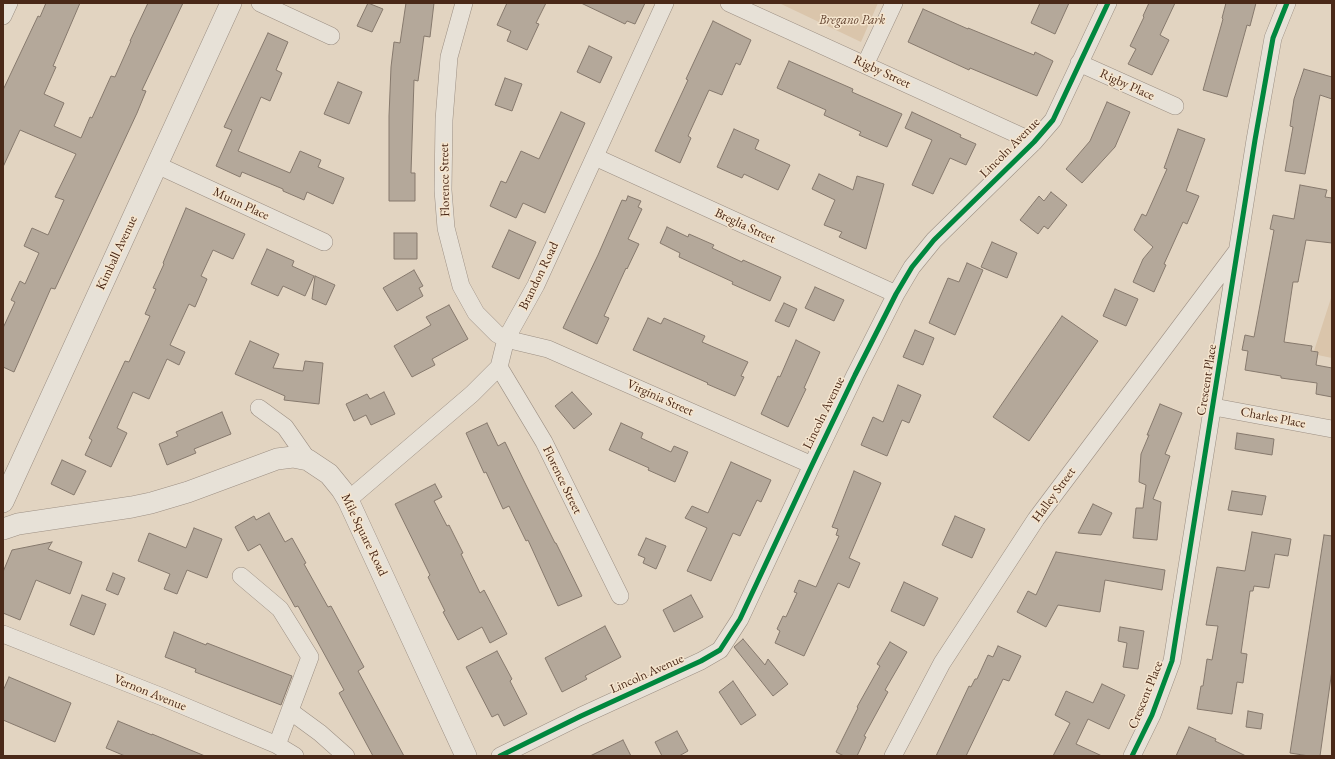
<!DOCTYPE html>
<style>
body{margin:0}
#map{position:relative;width:1335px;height:759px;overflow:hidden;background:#e2d4c1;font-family:"EB Garamond",serif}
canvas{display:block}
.frame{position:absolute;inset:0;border:4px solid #4a2918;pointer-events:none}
</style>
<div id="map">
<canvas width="1335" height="759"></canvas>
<div class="frame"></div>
</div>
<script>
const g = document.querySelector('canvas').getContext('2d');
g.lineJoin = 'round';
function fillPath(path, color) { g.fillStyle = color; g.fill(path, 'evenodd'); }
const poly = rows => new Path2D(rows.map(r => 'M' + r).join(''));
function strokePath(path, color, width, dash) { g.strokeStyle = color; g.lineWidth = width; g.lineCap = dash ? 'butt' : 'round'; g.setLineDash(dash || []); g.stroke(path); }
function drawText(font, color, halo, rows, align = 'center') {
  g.font = font + ' "EB Garamond",serif'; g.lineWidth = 3; g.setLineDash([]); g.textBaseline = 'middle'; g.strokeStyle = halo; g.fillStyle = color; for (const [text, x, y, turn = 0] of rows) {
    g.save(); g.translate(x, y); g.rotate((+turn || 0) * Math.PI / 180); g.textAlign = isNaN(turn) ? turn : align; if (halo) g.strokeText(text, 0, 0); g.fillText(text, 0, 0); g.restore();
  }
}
fillPath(poly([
 [779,3,878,3,861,42],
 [1332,295,1332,358,1313,354]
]), '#dac5ab');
const building = poly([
 [46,3,80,3,53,66,56,67,44,94,64,103,54,126,81,138,90,117,92,118,111,76,115,77,131,41,130,41,148,3,183,3,142,90,146,91,137,113,55,289,51,288,14,372,3,367,3,328,15,302,11,300,20,281,25,284,39,253,24,246,32,228,48,235,64,200,55,197,76,154,20,130,3,167,3,90,38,16,40,17,46,3],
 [368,3,383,9,372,32,357,26,368,3],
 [406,3,434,3,430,37,424,36,418,81,414,80,411,173,415,173,415,201,389,201,389,116,391,67,394,42,400,43,406,3],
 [507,3,546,3,536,23,539,24,527,50,507,41,511,31,497,25,507,3],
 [581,3,645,3,635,24,627,21,625,24,581,3],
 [1040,3,1069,3,1055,34,1031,23,1040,3],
 [1149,3,1175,3,1160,35,1169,40,1152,75,1128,64,1136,49,1130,46,1144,17,1143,16,1149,3],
 [1226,3,1256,3,1250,26,1247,25,1227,97,1203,90,1223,19,1222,18,1226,3],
 [923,9,968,29,968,28,1034,55,1035,52,1053,61,1037,96,970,68,969,70,908,42,923,9],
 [713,21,751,40,740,65,736,63,722,95,709,90,688,136,691,138,680,163,655,151,688,80,686,79,713,21],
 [268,33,288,42,276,70,282,73,270,101,261,97,238,151,290,173,300,151,321,160,318,167,344,178,333,204,307,192,304,200,283,191,283,189,242,172,240,177,216,166,232,130,224,127,268,33],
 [589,46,612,57,600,83,577,72,589,46],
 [789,61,853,89,852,92,902,114,887,147,859,135,861,132,824,115,826,110,777,88,789,61],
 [1304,69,1332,77,1332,99,1320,95,1305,174,1285,171,1293,127,1290,126,1294,99,1304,69],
 [505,78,522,84,512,111,495,105,505,78],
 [338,82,362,92,349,124,324,114,338,82],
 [1107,102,1130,112,1115,147,1082,183,1066,169,1090,141,1107,102],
 [561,112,585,123,545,213,523,203,516,218,490,206,501,181,506,183,521,151,539,159,561,112],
 [912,112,961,135,960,137,976,144,966,165,950,158,933,194,912,185,932,140,905,128,912,112],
 [734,129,759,140,755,149,790,165,778,190,744,174,742,178,717,167,734,129],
 [1178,129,1205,139,1186,191,1199,196,1187,224,1183,222,1164,264,1166,265,1154,292,1133,282,1143,259,1153,247,1134,230,1142,214,1146,216,1167,169,1164,168,1178,129],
 [819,174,853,190,857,176,884,184,866,249,839,237,842,232,824,225,835,200,812,189,819,174],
 [1300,185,1327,190,1325,197,1332,198,1332,243,1306,240,1298,282,1293,282,1284,342,1312,346,1311,351,1318,352,1316,365,1332,368,1332,397,1316,394,1317,383,1281,378,1281,376,1245,370,1248,351,1242,350,1245,335,1254,337,1274,230,1270,229,1273,215,1294,219,1300,185],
 [1051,192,1067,205,1048,229,1044,226,1038,234,1020,220,1039,196,1044,201,1051,192],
 [628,196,641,201,638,207,642,209,628,239,639,244,627,269,626,268,604,316,609,318,597,344,563,328,598,255,622,200,626,201,628,196],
 [186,208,245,234,233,259,213,250,201,276,207,279,195,307,189,304,170,345,185,352,179,365,167,359,149,399,133,392,117,428,127,433,111,467,85,455,92,440,89,438,125,361,129,362,150,316,145,314,156,289,153,288,164,264,163,263,186,208],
 [667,227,688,237,689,234,714,245,712,248,742,262,743,260,781,277,770,301,732,284,733,282,679,257,680,253,660,243,667,227],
 [509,230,536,242,519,279,492,267,509,230],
 [394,233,417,233,417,259,394,259,394,233],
 [992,242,1017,253,1007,278,981,267,992,242],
 [267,249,294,261,292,266,314,276,305,296,283,286,278,296,251,284,267,249],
 [967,263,983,270,955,335,929,323,948,278,959,282,967,263],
 [414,270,423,286,419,288,423,296,397,311,383,288,414,270],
 [315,276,335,285,326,305,312,299,315,276],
 [815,287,844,300,834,321,805,308,815,287],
 [1115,289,1138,299,1126,326,1103,316,1115,289],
 [784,303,797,309,789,327,775,321,784,303],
 [449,305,468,339,432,359,435,365,412,377,394,346,431,325,426,317,449,305],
 [1062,316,1098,341,1029,441,993,417,1062,316],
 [648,318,661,324,664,318,705,336,702,342,748,362,741,376,744,377,735,396,707,384,708,383,633,350,648,318],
 [915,330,934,338,923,365,903,357,915,330],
 [796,340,820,352,804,388,806,389,788,427,761,414,778,376,780,377,796,340],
 [250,341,279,354,273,368,303,371,305,361,323,363,319,404,284,400,285,396,235,374,250,341],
 [898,385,921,395,909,423,902,420,887,456,861,445,873,417,883,422,898,385],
 [384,392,395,414,371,425,366,415,354,421,346,404,367,394,370,399,384,392],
 [572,392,592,414,574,429,555,406,572,392],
 [1160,404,1182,413,1165,454,1170,456,1153,499,1161,502,1157,540,1133,538,1136,508,1143,508,1146,485,1139,482,1141,454,1149,435,1147,435,1160,404],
 [222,412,231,434,194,449,196,453,167,465,159,444,178,436,176,432,222,412],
 [487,423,498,446,505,442,524,481,555,543,556,543,582,596,558,606,528,540,526,541,509,506,503,509,486,472,484,473,466,433,487,423],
 [621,423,643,433,641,438,671,452,674,446,688,452,675,482,648,470,649,468,609,450,621,423],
 [1237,433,1274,439,1272,455,1235,449,1237,433],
 [62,460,86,471,74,495,51,484,62,460],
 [731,462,771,480,761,502,757,500,740,536,733,533,711,581,687,571,707,528,685,518,692,506,708,513,731,462],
 [854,471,881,483,849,558,860,563,849,588,838,583,804,656,775,643,780,631,777,629,783,616,786,617,797,593,794,592,799,580,816,587,839,536,836,535,838,529,832,527,854,471],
 [435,484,442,497,434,501,447,526,449,525,463,553,461,554,480,593,484,590,507,634,490,643,482,627,458,640,443,612,445,611,428,577,430,575,395,504,435,484],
 [1232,491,1266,496,1262,515,1228,510,1232,491],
 [1093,504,1112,513,1101,535,1078,533,1093,504],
 [269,513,285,542,292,538,306,563,304,564,328,607,331,606,364,667,358,671,404,756,373,756,339,693,344,690,298,606,295,607,260,544,248,551,235,527,254,516,256,520,269,513],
 [955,516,985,529,972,558,942,545,955,516],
 [194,528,222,539,207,578,187,570,177,594,164,589,170,574,138,561,149,533,186,548,194,528],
 [1252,532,1291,539,1288,556,1275,554,1269,588,1254,586,1253,591,1250,591,1241,653,1247,654,1243,683,1237,682,1232,714,1197,709,1201,686,1203,686,1207,659,1212,660,1218,626,1206,625,1217,567,1245,571,1252,532],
 [1324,535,1332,536,1332,670,1320,756,1309,756,1290,753,1324,535],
 [646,538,666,546,656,569,643,563,645,558,638,555,646,538],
 [52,542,48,549,82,562,70,594,36,580,20,620,3,613,3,572,12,550,52,542],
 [1056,552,1165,570,1162,590,1105,580,1100,612,1058,605,1046,627,1017,612,1028,591,1036,595,1056,552],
 [113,573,125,578,118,595,106,590,113,573],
 [904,582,938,598,924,626,891,611,904,582],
 [82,595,106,604,94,635,70,625,82,595],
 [691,595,703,617,674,632,663,610,691,595],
 [605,626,621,657,585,676,587,679,562,692,545,658,605,626],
 [1120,627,1144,631,1138,669,1123,667,1127,643,1118,641,1120,627],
 [174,632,206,645,207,643,292,676,281,705,195,672,196,669,165,657,174,632],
 [743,639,765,665,768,659,788,684,773,696,734,647,743,639],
 [890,642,907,652,885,690,888,692,864,736,866,737,857,756,844,756,836,752,858,708,857,707,880,666,877,664,890,642],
 [998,646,1021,656,1009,681,1003,679,966,756,936,756,969,686,971,687,975,679,977,679,988,655,993,657,998,646],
 [497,651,512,679,510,681,527,714,504,726,498,714,492,717,466,667,497,651],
 [9,677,71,703,55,742,3,720,3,691,9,677],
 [733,681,756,715,741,725,719,692,733,681],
 [1102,684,1125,695,1109,729,1088,719,1076,744,1102,756,1053,756,1070,723,1055,715,1066,691,1093,703,1102,684],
 [1248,711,1263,714,1261,729,1246,727,1248,711],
 [118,721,152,735,152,734,205,756,125,756,106,748,118,721],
 [1189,727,1216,739,1215,741,1246,756,1176,756,1189,727],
 [677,731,688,751,679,756,662,756,655,742,677,731],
 [623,740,631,756,590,756,623,740]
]);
fillPath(building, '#b4a89a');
strokePath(building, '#86796d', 1);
const minor = poly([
 [260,3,331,36],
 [464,3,449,57,444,120,443,190,446,228,461,286,476,313,497,334,506,339,548,349,812,465],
 [729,3,1034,142],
 [3,16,9,3],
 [1079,63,1175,106],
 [865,65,894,3],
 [595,157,896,294],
 [157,165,324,242],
 [499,367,544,442,620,596],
 [1214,407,1332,429],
 [259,408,285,427,308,460],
 [348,500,472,394,499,367,506,339,536,285,665,3],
 [241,576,280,609,310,657,277,745],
 [3,634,160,696,277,745,295,756],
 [290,711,320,733,346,756],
 [500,756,581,716,701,661,720,650,740,619,812,465,855,375,896,294,912,267,934,240,1034,142,1053,120,1108,3],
 [893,756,942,663,1036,519,1237,251],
 [1132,756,1152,715,1172,661,1255,140,1273,38,1287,3]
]);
const tertiary = poly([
 [3,502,231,3],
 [3,529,18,524,132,507,151,503,188,492,277,459,293,457,308,460,329,474,342,490,348,500,466,756]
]);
strokePath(minor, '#9c8f83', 18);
strokePath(tertiary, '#9c8f83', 22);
strokePath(minor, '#e7e1d7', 17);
strokePath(tertiary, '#e7e1d7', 21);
strokePath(poly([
 [500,756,581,716,701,661,720,650,740,619,812,465,855,375,896,294,912,267,934,240,1034,142,1053,120,1108,3],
 [1132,756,1152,715,1172,661,1255,140,1273,38,1287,3]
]), '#00873e', 5);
drawText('italic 13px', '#654632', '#f5e5ce', [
 ["Bregano Park",852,20]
]);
drawText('13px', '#4a2918', '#f5e5ce', [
 ["Rigby Street",882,72,25],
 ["Rigby Place",1127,85,24],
 ["Lincoln Avenue",1010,148,-45],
 ["Florence Street",445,180,-91],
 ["Munn Place",241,204,25],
 ["Breglia Street",745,226,25],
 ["Kimball Avenue",117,253,-65],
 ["Brandon Road",539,276,-64],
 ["Crescent Place",1207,380,-81],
 ["Virginia Street",660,398,24],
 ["Lincoln Avenue",824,413,-64],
 ["Charles Place",1273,418,11],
 ["Florence Street",562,480,64],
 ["Halley Street",1054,495,-54],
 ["Mile Square Road",364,535,64],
 ["Lincoln Avenue",647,674,-24],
 ["Vernon Avenue",150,693,22],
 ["Crescent Place",1146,695,-68]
]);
</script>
